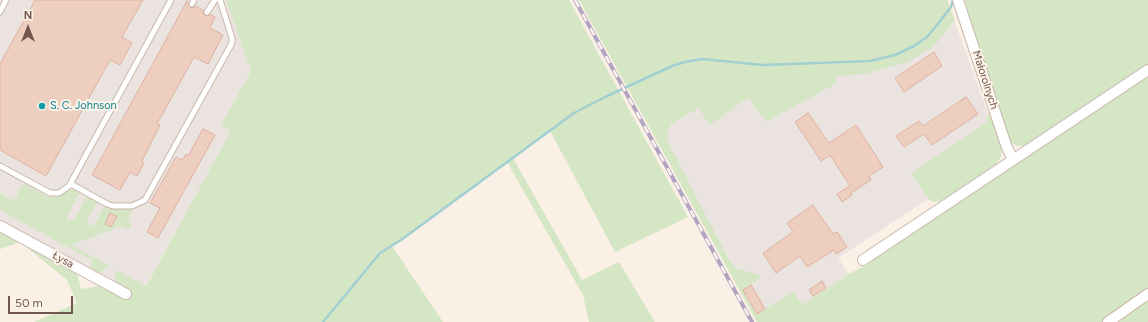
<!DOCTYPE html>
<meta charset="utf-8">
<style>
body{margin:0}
#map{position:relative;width:1148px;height:322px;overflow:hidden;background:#faf0e5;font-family:Figtree,sans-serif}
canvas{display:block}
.north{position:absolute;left:8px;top:8px;width:40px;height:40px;-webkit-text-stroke:3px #fdf4eb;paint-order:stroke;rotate:0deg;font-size:11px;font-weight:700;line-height:16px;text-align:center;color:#70564d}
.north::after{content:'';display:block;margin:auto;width:14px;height:18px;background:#70564d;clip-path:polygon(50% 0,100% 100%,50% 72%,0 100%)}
.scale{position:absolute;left:8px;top:296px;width:65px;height:18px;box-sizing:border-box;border:2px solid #70564d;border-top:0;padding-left:5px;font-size:12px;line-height:14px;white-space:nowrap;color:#70564d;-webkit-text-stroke:3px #fdf4eb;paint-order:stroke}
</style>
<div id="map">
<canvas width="1148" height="322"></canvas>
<div class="north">N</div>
<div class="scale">50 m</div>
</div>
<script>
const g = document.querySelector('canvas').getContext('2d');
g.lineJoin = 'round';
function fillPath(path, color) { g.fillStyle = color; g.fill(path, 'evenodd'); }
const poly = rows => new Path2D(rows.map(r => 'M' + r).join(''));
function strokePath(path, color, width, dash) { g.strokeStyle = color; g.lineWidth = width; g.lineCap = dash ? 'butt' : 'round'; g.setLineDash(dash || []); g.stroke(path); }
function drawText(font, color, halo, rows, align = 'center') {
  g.font = font + ' Figtree,sans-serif'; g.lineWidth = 4; g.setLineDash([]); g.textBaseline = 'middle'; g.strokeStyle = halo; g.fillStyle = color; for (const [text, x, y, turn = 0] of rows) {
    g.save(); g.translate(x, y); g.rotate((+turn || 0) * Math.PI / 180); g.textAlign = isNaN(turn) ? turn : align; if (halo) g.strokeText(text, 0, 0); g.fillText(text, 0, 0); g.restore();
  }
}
fillPath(poly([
 [0,0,226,0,251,71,221,125,232,131,134,306,20,242,0,249],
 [579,0,947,0,988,114,986,123,911,173,928,199,838,258,849,274,802,305,757,321]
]), '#eae3df');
fillPath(poly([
 [226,0,569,0,688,217,615,252,550,131,513,158,582,280,619,262,655,322,589,322,583,295,507,162,392,246,443,322,34,322,77,303,67,280,20,242,0,249,0,231,76,273,78,276,81,289,100,286,124,299,128,292,117,285,115,278,116,270,146,286,231,131,221,125,251,71],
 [579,0,947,0,955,20,934,46,908,62,865,74,834,76,837,83,766,122,748,98,709,125,699,108,671,124,666,138,729,260,735,268,760,275,760,278,743,290,757,313,794,292,802,305,849,274,864,266,1148,75,1148,291,1104,322,757,322],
 [958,0,1148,0,1148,64,1029,146,1017,146,1010,142],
 [988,114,992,115,1002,146,1001,156,996,165,941,201,934,202,928,199,911,173,986,123],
 [23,184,48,197,58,196,72,189,76,189,80,192,66,219,69,221,72,218,75,219,87,196,98,201,86,223,94,226,105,205,111,208,133,209,128,218,131,225,128,229,122,226,72,245,109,266,106,269,97,273,89,270,93,261,0,210,0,193,14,201],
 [1148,300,1148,322,1113,322]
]), '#d5e6c5');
strokePath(poly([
 [323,322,380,253,401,240,574,113,605,97,672,66,685,62,702,59,763,65,870,61,895,55,914,46,927,37,937,25,951,7,953,0]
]), '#a2cfd2', 2.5);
const building = poly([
 [35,0,143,0,122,37,132,43,120,65,110,60,46,176,0,150,0,64,35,0],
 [187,1,190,7,193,8,195,6,203,10,203,13,205,16,208,16,210,14,215,17,210,28,223,35,208,64,194,57,157,124,160,125,142,161,144,163,137,176,130,172,120,190,92,175,187,1],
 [934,52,942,66,904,92,895,78,934,52],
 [966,97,978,114,932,145,924,134,904,147,896,136,919,121,923,126,966,97],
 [808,113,829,143,856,125,883,167,869,176,871,180,851,193,852,195,842,202,837,194,850,186,830,155,821,161,795,122,808,113],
 [203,129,215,135,158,238,147,232,160,208,150,203,176,157,182,160,186,154,188,156,203,129],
 [813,205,833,234,837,232,847,247,836,254,834,250,807,267,800,256,776,273,763,253,793,232,787,223,813,205],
 [110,213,117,216,111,227,105,224,110,213],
 [822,281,826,288,813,296,809,290,822,281],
 [751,285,765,309,757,314,743,290,751,285]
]);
fillPath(building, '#edcebf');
strokePath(building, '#deb3a1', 1);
const service = poly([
 [192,4,194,0],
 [0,12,6,0],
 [207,12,215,0],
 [0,166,50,193,59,193,69,186,171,0],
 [71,184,107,204,113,206,132,206,145,200,232,43,232,38,220,0]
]);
const minor = poly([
 [958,0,1006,145,1013,160],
 [0,226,126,294],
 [863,260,1148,70],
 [1108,322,1148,294]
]);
strokePath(service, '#cab7ac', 7);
strokePath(minor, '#cab7ac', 12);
strokePath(service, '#fff', 5);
strokePath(minor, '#fff', 10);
const rail = poly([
 [575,0,752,322]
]);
strokePath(rail, '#b2a5c2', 4);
strokePath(rail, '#fdf4eb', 2.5, [8]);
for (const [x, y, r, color] of [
 [42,106,4,"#0f9aa8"]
]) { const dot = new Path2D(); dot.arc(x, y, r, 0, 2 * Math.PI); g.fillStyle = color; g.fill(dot); strokePath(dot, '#fdf4eb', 1.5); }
drawText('11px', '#70564d', '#fdf4eb', [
 ["Małorolnych",985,80,72],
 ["Łysa",63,260,28]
]);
drawText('11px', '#0d838f', '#fdf4eb', [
 ["S. C. Johnson",50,106]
], 'left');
</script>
